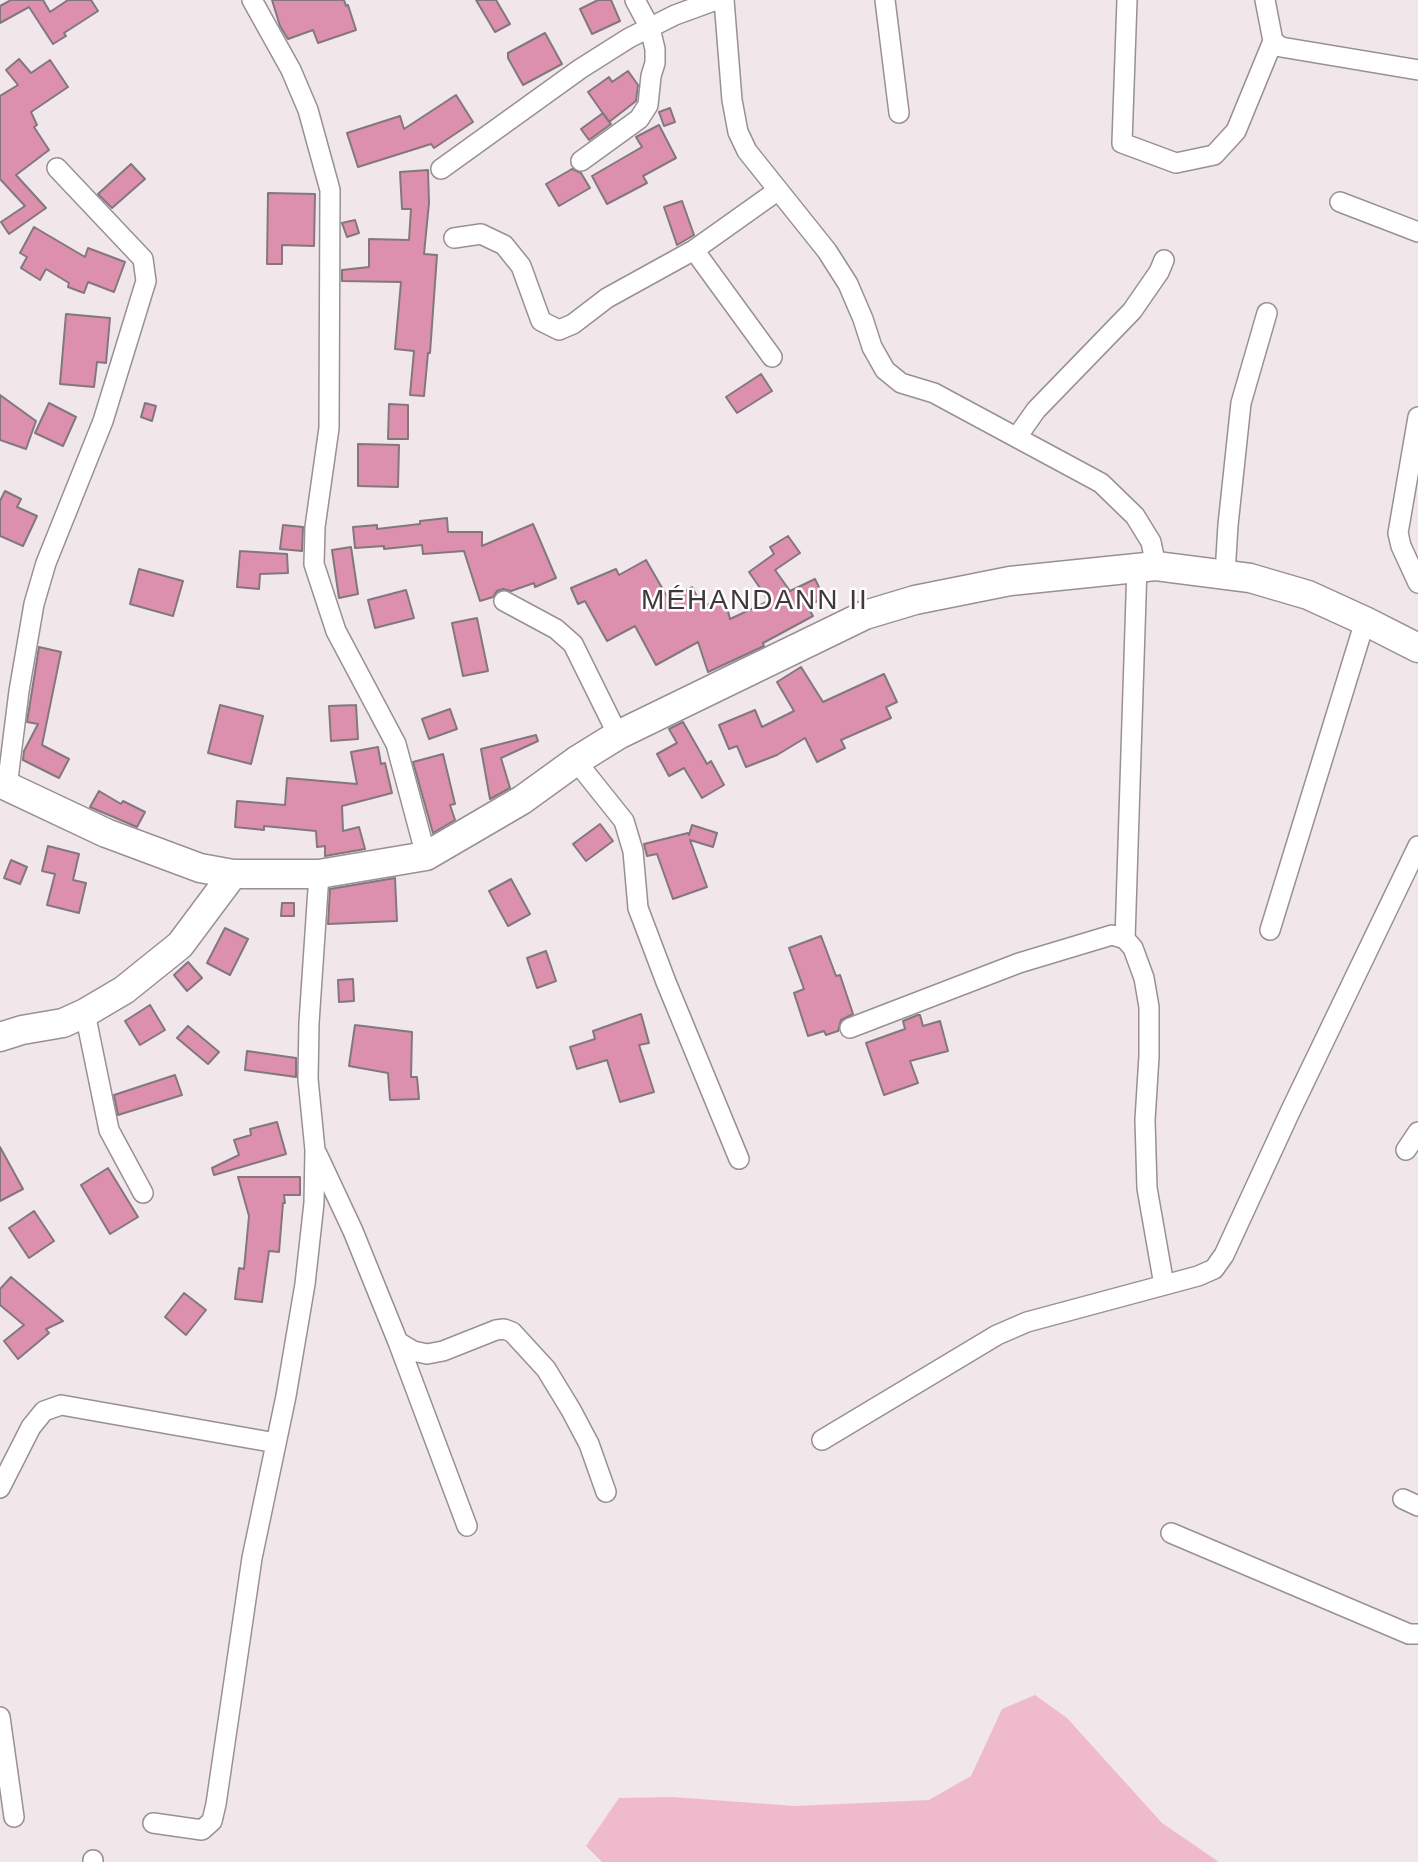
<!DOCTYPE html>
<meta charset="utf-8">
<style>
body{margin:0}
canvas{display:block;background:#f1e6ea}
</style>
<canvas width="1418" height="1862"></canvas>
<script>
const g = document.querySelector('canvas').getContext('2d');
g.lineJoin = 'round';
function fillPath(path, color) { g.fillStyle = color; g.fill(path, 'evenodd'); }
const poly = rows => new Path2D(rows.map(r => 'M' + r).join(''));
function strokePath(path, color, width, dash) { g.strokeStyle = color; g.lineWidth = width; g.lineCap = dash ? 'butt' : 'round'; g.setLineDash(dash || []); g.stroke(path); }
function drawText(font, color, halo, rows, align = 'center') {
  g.font = font + ' Helvetica,sans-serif'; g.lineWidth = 5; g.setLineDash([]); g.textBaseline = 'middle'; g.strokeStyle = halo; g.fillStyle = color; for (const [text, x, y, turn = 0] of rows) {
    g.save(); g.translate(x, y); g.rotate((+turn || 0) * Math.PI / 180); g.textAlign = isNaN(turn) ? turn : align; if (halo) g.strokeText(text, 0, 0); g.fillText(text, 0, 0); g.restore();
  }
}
fillPath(poly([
 [1035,1695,1067,1718,1162,1823,1219,1862,602,1862,586,1846,619,1798,672,1797,795,1806,929,1800,971,1776,1002,1709]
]), '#f0bacd');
const building = poly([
 [11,0,43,0,50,12,68,0,91,0,98,11,64,33,66,36,53,44,29,7,0,23,0,6,11,0],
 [272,0,344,0,346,6,348,5,356,30,318,43,313,30,288,39,280,26,272,0],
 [476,0,496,0,510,24,495,32,476,0],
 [598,0,611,0,620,21,592,34,580,9,598,0],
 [545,33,562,64,523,85,508,58,508,53,545,33],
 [19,59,31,73,50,60,68,87,31,112,37,125,34,127,49,150,16,175,46,208,9,234,1,222,25,206,0,179,0,96,18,85,6,70,19,59],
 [628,71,638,85,636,101,609,122,588,92,609,77,612,82,628,71],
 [456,95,473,122,434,148,431,144,358,167,347,133,400,116,404,129,456,95],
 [670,108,675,122,664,126,659,112,670,108],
 [603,113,611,124,589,140,581,129,603,113],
 [659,125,676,158,643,176,647,183,607,204,592,176,642,147,636,137,659,125],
 [131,164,145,179,112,208,98,194,131,164],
 [572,169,581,173,590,188,559,206,546,184,572,169],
 [428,170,429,203,424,254,437,255,430,353,428,353,424,396,410,395,414,351,395,349,401,282,342,281,342,270,369,267,369,239,409,240,411,209,402,209,400,172,428,170],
 [268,193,315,194,314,246,282,245,282,264,267,264,268,193],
 [682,201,694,235,677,245,664,207,682,201],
 [355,220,359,233,347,237,342,223,355,220],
 [34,227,85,257,88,248,125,262,114,292,88,282,84,293,68,287,69,283,46,269,40,280,21,268,27,257,20,253,34,227],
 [66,314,110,318,106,363,97,362,94,387,60,384,66,314],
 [761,374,772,391,737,413,726,397,761,374],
 [0,395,36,421,26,449,0,440,0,395],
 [49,403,76,417,63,446,35,433,49,403],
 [145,403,156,406,152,421,141,417,145,403],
 [389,404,408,405,408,439,388,439,389,404],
 [358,444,399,445,398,487,358,486,358,444],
 [5,491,21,499,17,507,37,516,23,546,0,536,0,501,5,491],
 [447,518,448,532,482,532,482,546,533,524,556,578,535,587,534,583,511,591,503,589,497,591,493,597,480,601,464,551,423,554,422,545,384,549,384,546,355,548,353,527,377,525,377,529,420,524,420,521,447,518],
 [283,525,303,527,302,551,280,549,283,525],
 [788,536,800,553,775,570,790,591,815,579,824,598,807,606,813,616,763,643,764,646,708,672,698,642,656,665,635,626,607,641,585,601,578,604,571,588,616,569,619,575,646,560,669,600,692,587,702,606,725,600,730,619,769,601,749,572,774,554,770,547,788,536],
 [351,547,358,594,339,598,332,550,351,547],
 [240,551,287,554,288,573,260,574,259,589,237,587,240,551],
 [139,569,183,581,173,616,130,604,139,569],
 [406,590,414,618,375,628,368,600,406,590],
 [477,618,488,671,463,676,452,623,477,618],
 [39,647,61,652,42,745,69,759,59,778,23,760,24,751,38,724,27,722,39,647],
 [801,667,823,702,884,674,897,702,886,707,891,718,841,740,845,748,817,762,805,738,777,755,746,767,737,746,729,749,719,725,755,710,762,727,794,711,777,682,801,667],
 [220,705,263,716,251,764,208,753,220,705],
 [356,705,358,739,331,741,329,706,356,705],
 [450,709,457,729,429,739,422,719,450,709],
 [683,722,707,764,711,761,724,785,702,798,684,768,669,776,657,754,677,743,669,729,683,722],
 [536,735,538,741,501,758,510,788,490,799,481,749,536,735],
 [378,747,381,764,385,763,392,793,342,806,343,831,359,827,365,849,325,856,325,846,317,847,316,831,264,826,264,830,235,827,237,801,285,805,287,778,357,784,351,752,378,747],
 [443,754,455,804,450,805,455,820,433,833,413,762,443,754],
 [99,791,121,804,123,801,145,812,137,827,90,807,99,791],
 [600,824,613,841,586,861,573,844,600,824],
 [692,825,717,833,713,847,690,840,707,887,673,899,657,854,647,856,644,844,688,833,689,835,692,825],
 [48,846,79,854,73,880,86,883,79,913,47,905,55,874,42,871,48,846],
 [11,860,27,867,20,884,4,878,11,860],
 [395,878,397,921,328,924,330,889,395,878],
 [511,879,530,914,508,926,489,891,511,879],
 [282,903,294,903,294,916,281,916,282,903],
 [225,928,248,939,230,975,207,963,225,928],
 [821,936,836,976,840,975,853,1014,841,1020,838,1031,826,1035,824,1031,808,1036,794,993,804,989,789,948,821,936],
 [546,951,556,981,537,988,527,958,546,951],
 [188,962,202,978,187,991,174,975,188,962],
 [353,979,354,1001,339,1002,338,980,353,979],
 [150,1005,165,1030,140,1045,125,1021,150,1005],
 [641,1014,649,1043,639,1045,654,1092,620,1102,607,1060,577,1069,570,1047,595,1039,593,1031,641,1014],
 [918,1015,920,1015,923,1026,940,1021,948,1051,910,1061,918,1083,884,1095,866,1043,905,1029,903,1021,918,1015],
 [355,1025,412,1032,411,1077,417,1077,419,1099,390,1100,388,1073,349,1066,355,1025],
 [188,1026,219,1052,208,1064,177,1038,188,1026],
 [247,1051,296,1058,296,1077,245,1070,247,1051],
 [175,1075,182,1095,118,1115,114,1095,175,1075],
 [277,1122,286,1154,214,1175,212,1168,239,1155,234,1140,251,1135,250,1129,277,1122],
 [0,1147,23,1189,0,1201,0,1147],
 [108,1168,138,1217,110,1234,81,1185,108,1168],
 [238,1177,300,1177,300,1195,284,1195,285,1203,283,1203,279,1252,269,1251,262,1302,235,1299,239,1268,244,1269,249,1216,238,1177],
 [34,1211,54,1241,29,1258,9,1228,34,1211],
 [11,1277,63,1321,46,1329,49,1333,18,1359,4,1341,24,1325,0,1305,0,1289,11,1277],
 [184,1293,206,1310,186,1335,165,1317,184,1293]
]);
fillPath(building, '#dd90ad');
strokePath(building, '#82787c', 2);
const street = poly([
 [252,0,291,70,308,110,330,190,329,428,315,527,314,564,336,631,396,744,426,856],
 [724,0,732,100,738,132,747,151,827,251,848,284,863,319,872,347,885,370,901,383,934,393,1101,483,1135,516,1151,542,1156,566],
 [885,0,899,113],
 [1127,0,1122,143,1176,163,1214,155,1236,131,1273,41],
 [1265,0,1273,41,1281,47,1418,70],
 [581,161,639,119,648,105,651,76,655,63,655,49,650,28,635,0],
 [441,169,580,69,629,38,675,15,716,0],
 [1340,202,1418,232],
 [454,238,481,234,504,245,521,266,541,321,559,330,573,324,607,298,694,250,777,191],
 [694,250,772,357],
 [1418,417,1398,533,1401,546,1418,583],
 [1017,437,1036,410,1132,311,1159,272,1164,260],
 [1225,574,1228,525,1241,403,1267,313],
 [504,601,556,629,573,644,618,735],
 [576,761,624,821,633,851,638,908,666,982,739,1159],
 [7,787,19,691,34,604,46,563,103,421,146,281,143,259,57,168],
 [1270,930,1365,621],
 [1125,939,1137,566],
 [85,1013,109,1130,143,1193],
 [850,1028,1019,963,1112,935,1125,939,1133,948,1144,978,1149,1007,1149,1056,1145,1120,1147,1188,1164,1285],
 [1406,1150,1418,1132],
 [317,1154,353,1231,398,1342,467,1526],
 [398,1342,413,1351,427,1354,443,1351,496,1330,504,1329,512,1332,546,1369,571,1410,589,1444,606,1492],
 [822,1440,997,1335,1027,1322,1198,1276,1214,1269,1224,1255,1290,1112,1418,846],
 [0,1488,31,1427,44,1411,61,1405,276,1443],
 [1403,1499,1418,1506],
 [1171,1533,1409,1634,1418,1634],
 [0,1717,14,1817],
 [153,1823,202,1830,212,1821,216,1804,252,1558,286,1396,305,1284,314,1203,315,1150,308,1079,309,1023,319,874],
 [93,1862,93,1860]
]);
const secondary = poly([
 [0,783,106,833,200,868,233,874,319,874,426,856,522,800,576,761,618,735,865,615,915,600,1010,581,1156,566,1250,578,1308,595,1365,621,1418,648],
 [0,1037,22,1030,63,1023,85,1013,124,990,180,945,233,874]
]);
strokePath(street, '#999093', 22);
strokePath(secondary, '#999093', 31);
strokePath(street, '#fff', 19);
strokePath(secondary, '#fff', 28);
g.letterSpacing = '2px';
drawText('28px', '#40383a', '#fff', [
 ["MÉHANDANN II",755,601]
]);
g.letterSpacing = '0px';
</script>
